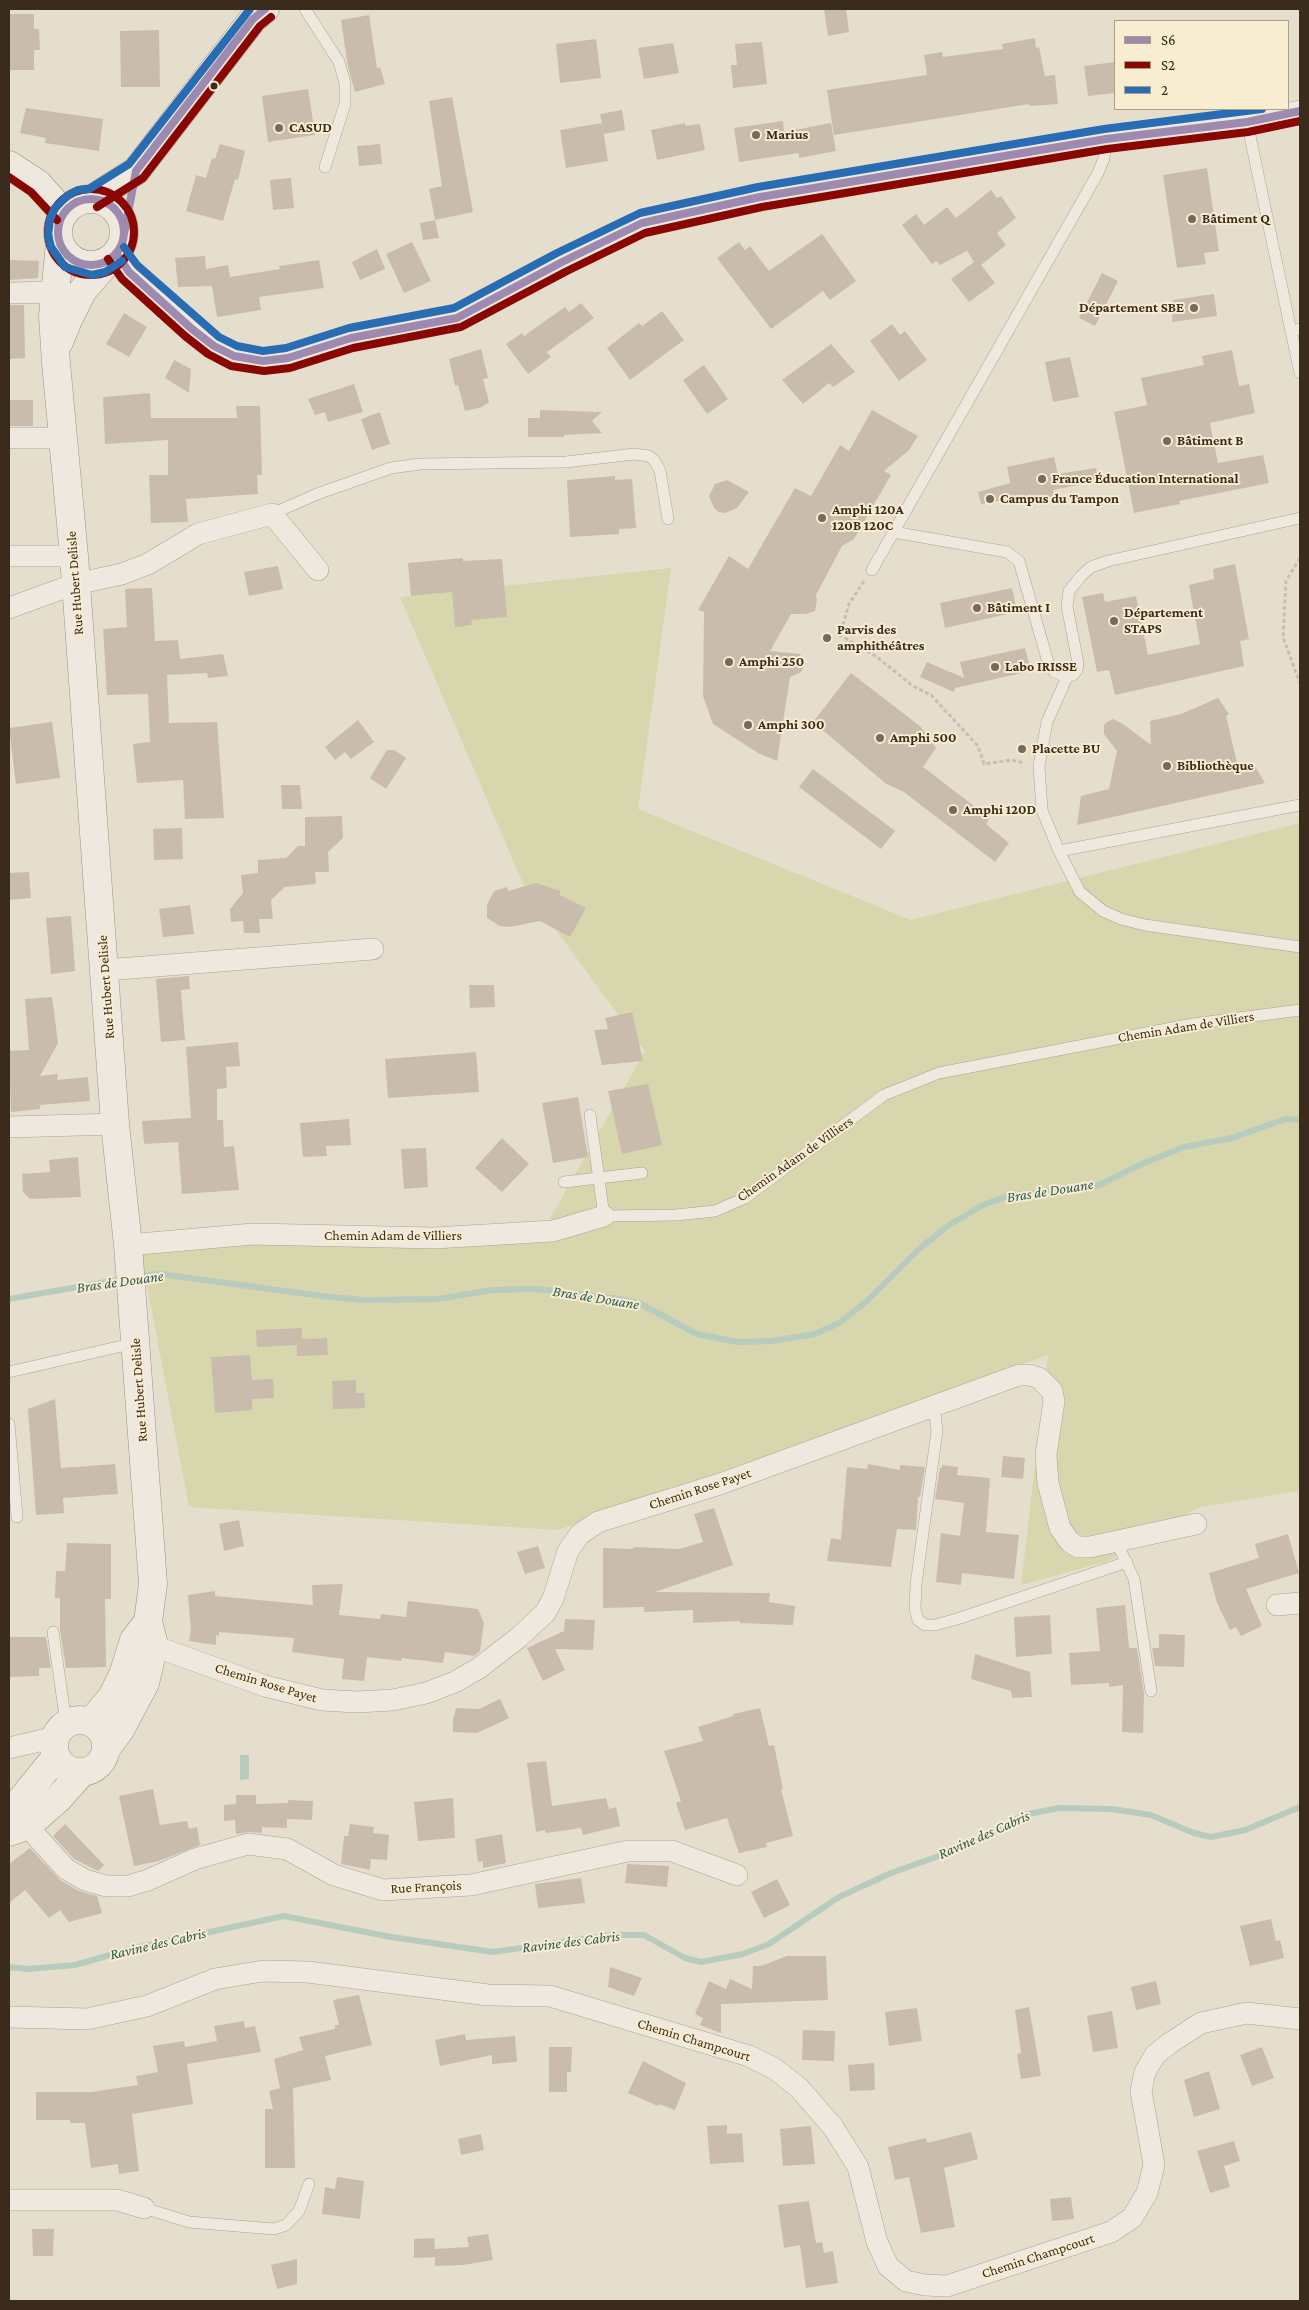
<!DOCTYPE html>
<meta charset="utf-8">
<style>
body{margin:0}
#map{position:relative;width:1309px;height:2310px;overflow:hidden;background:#e6decc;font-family:"Crimson Pro",serif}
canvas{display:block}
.frame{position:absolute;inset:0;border:10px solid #3b2b1d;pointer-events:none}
.legend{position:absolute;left:1114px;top:20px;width:175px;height:90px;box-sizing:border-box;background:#f8ecd1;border:1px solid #ac9f89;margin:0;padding:6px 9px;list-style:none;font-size:15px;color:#3b2b1d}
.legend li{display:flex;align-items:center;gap:10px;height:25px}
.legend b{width:25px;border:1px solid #ac9f89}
</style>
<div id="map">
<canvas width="1309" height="2310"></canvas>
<div class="frame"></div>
<ul class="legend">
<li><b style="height:6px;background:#9f8aaf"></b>S6</li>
<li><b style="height:6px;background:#890700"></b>S2</li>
<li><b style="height:6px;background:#286db4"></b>2</li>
</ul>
</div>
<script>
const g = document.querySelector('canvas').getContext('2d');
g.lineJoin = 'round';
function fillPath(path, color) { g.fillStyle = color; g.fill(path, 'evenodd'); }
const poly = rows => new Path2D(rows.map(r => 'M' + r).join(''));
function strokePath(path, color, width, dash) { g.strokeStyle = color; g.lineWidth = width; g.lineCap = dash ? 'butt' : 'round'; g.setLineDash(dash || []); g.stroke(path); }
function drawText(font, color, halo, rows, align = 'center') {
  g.font = font + ' "Crimson Pro",serif'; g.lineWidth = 4; g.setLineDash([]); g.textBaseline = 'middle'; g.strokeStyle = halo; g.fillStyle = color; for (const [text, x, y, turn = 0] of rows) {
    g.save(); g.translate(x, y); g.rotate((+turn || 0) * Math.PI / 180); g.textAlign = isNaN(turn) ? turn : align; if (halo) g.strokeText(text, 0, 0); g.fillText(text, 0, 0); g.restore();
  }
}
fillPath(poly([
 [671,568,638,809,911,920,1300,823,1300,1491,1199,1507,1108,1561,1021,1585,1048,1355,558,1530,189,1507,139,1243,548,1222,645,1051,525,888,400,597]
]), '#d7d6ad');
fillPath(poly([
 [240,1755,249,1755,249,1779,240,1780]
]), '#b8cbbf');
strokePath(poly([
 [136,1277,160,1274,329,1297,365,1300,438,1299,492,1290,536,1289,620,1299,641,1304,697,1334,737,1342,772,1341,815,1334,839,1323,866,1302,919,1249,949,1225,983,1205,1008,1196,1099,1185,1144,1163,1184,1147,1232,1138,1285,1119,1300,1120],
 [9,1299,123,1279],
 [9,1967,28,1969,75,1965,131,1949,284,1916,391,1937,493,1952,613,1935,644,1935,685,1958,701,1962,743,1954,769,1944,839,1897,891,1873,972,1844,1023,1815,1059,1808,1112,1809,1151,1815,1194,1833,1211,1837,1245,1830,1300,1807]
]), '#b8cbbf', 6);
fillPath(poly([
 [824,9,846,9,849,32,828,36],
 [9,14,34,14,34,29,39,29,40,50,34,50,34,70,9,70],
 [369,15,377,68,380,67,385,84,355,92,348,67,341,20],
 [159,30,160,87,121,87,120,31],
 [1035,38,1036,48,1039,47,1045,76,1055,75,1058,104,1030,106,1029,104,834,135,827,90,927,75,924,55,942,52,943,57,1003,49,1002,44],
 [596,39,601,78,560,83,556,44],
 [762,42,767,84,733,88,731,65,737,65,735,44],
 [673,43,679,73,644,79,638,48],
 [1115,62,1115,93,1088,96,1084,66],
 [308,89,315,135,268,142,262,96],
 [452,97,473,212,435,220,429,189,442,186,429,101],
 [26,108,103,119,99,151,45,143,46,138,20,133],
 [622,110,625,130,604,134,600,114],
 [783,121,784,132,831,123,836,151,799,158,799,153,739,162,734,128],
 [602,123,608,161,566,168,560,130],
 [685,123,685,126,700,124,705,150,657,160,651,130],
 [220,144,245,151,238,180,235,179,223,221,186,211,196,175,206,178,212,158,215,159],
 [380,144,382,164,359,166,357,146],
 [1207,168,1219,251,1204,253,1206,264,1177,268,1163,175],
 [291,178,294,208,273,210,270,180],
 [991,190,997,198,1001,196,1016,218,997,233,1006,245,981,265,995,283,969,302,951,279,974,262,967,251,940,265,936,261,932,264,902,225,916,214,924,225,947,207,956,218],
 [435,220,439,238,423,240,420,223],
 [822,234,856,281,830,300,823,291,771,329,717,258,739,242,745,250,750,246,769,271],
 [412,242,431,281,404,293,386,254],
 [377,249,385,269,360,280,352,262],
 [205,256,206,269,228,265,230,277,280,269,279,266,319,260,324,288,259,297,261,310,217,317,212,286,178,287,175,258],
 [9,260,39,261,38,278,9,280],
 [1102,273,1118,281,1095,326,1079,318],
 [1214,294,1217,316,1172,322,1173,300],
 [581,303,594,318,547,352,551,357,528,374,506,344,522,333,524,336,565,307,569,312],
 [9,305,24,305,25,358,9,359],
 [662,311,684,340,630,380,607,348,639,323,642,326],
 [124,313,147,327,129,357,106,344],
 [892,324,900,335,905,331,927,360,899,381,870,341],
 [831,344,855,372,833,387,829,383,803,404,782,380],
 [481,349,488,378,483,379,489,402,482,407,465,411,458,385,455,386,449,359],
 [1232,350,1239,386,1249,384,1255,413,1210,423,1218,463,1263,455,1269,483,1179,501,1180,504,1134,513,1114,412,1147,405,1141,378,1204,365,1202,356],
 [1070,357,1079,397,1053,402,1045,362],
 [174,360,191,369,189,393,165,378],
 [704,365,728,399,707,414,683,380],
 [354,384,363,412,328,422,325,412,315,415,308,399],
 [150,393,151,418,237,418,236,406,260,406,262,475,257,475,258,494,186,499,188,522,151,523,149,475,168,475,168,440,105,444,103,397],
 [9,400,33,400,33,426,9,426],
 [540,410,602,412,592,421,602,433,564,435,564,437,528,437,528,418,540,418],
 [872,410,918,436,909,450,884,471,891,475,854,539,842,546,816,595,817,600,815,611,806,614,791,614,770,651,800,654,805,664,801,672,790,677,777,761,758,753,713,724,703,696,704,612,698,610,729,556,748,569,795,488,811,496,840,445,849,451],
 [380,412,390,444,372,450,361,419],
 [1054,457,1058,474,1096,468,1098,481,1053,490,1054,497,1021,503,1020,497,981,504,978,492,1010,483,1007,467],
 [615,476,615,480,632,479,636,528,619,529,619,534,570,537,567,480],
 [727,480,749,492,737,508,725,513,719,512,714,508,709,496,715,484],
 [463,558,463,561,502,559,507,617,471,620,472,625,455,627,452,592,411,596,408,563],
 [1235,564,1249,639,1240,641,1244,666,1115,695,1109,670,1097,672,1082,597,1103,593,1105,602,1136,596,1148,655,1200,644,1189,585,1214,579,1213,569],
 [278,566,283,589,249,596,244,572],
 [152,588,155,641,178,640,180,659,223,654,228,676,208,678,207,673,167,675,169,723,217,722,224,818,185,819,183,780,137,783,133,744,150,742,148,694,107,695,103,629,127,627,125,589],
 [1012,588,1017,612,945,628,940,603],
 [1025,648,1031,671,955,688,954,692,920,677,927,662,964,678,960,662],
 [851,673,921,727,936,748,923,767,990,818,986,824,1009,843,995,862,904,792,885,783,813,722],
 [1218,698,1229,714,1226,716,1238,767,1253,763,1265,783,1077,825,1081,796,1109,789,1117,751,1104,734,1104,725,1107,722,1113,719,1123,724,1151,745,1150,721,1181,714],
 [358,720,374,742,351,759,345,752,335,760,325,747],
 [52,722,60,778,16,784,9,728],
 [387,750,394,750,406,758,386,789,370,778],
 [813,769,895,831,881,849,799,787],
 [281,785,300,785,302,809,282,809],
 [342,816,343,838,328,852,329,872,315,872,316,884,285,887,271,900,273,919,259,919,260,933,244,933,243,921,231,922,230,909,243,893,241,875,258,873,258,860,286,858,298,846,305,846,305,817],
 [182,828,183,859,154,860,153,829],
 [29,872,31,898,9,900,9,873],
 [536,883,560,891,560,895,586,908,570,937,540,921,510,927,500,926,487,918,487,905,494,891,507,887,508,891],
 [190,905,194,934,163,937,159,909],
 [71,916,75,971,51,974,46,918],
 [189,976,190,989,181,990,185,1040,161,1042,156,979],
 [469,985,494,985,495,1007,470,1008],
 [52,997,58,1043,40,1076,58,1074,57,1080,88,1077,90,1101,40,1105,40,1109,11,1112,9,1051,29,1050,25,999],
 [632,1012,643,1061,602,1065,594,1030,608,1029,605,1018],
 [238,1042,240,1066,226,1067,227,1088,217,1089,217,1120,223,1120,224,1147,234,1146,239,1190,182,1194,178,1142,144,1144,142,1121,191,1118,186,1047],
 [476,1052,479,1092,388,1098,385,1059],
 [648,1084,662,1145,622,1154,608,1091],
 [578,1097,588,1157,553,1163,542,1103],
 [349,1119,351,1145,326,1146,327,1156,303,1157,300,1123],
 [502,1138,529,1164,502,1192,475,1168],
 [426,1148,428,1187,404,1189,401,1149],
 [78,1157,81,1197,30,1199,23,1192,22,1174,50,1172,49,1160],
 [302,1328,302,1339,327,1338,328,1355,297,1356,297,1345,257,1347,256,1330],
 [250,1355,252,1380,273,1379,274,1398,252,1399,252,1410,215,1413,211,1357],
 [356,1380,356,1393,364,1393,365,1408,333,1409,332,1381],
 [55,1399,61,1468,115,1464,118,1494,63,1498,64,1513,36,1515,28,1409],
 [1003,1456,1025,1458,1023,1479,1001,1477],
 [868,1464,900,1470,900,1465,925,1467,920,1497,918,1497,916,1530,897,1529,891,1567,827,1561,831,1538,841,1540,847,1467,867,1469],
 [942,1465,958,1467,957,1475,990,1478,986,1532,1019,1535,1014,1579,962,1573,961,1585,936,1582,941,1533,960,1536,964,1503,935,1499,940,1468,942,1468],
 [714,1508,733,1565,655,1592,770,1593,769,1602,795,1606,793,1625,740,1623,740,1621,693,1623,693,1610,644,1612,644,1607,603,1608,603,1548,632,1549,635,1547,679,1549,703,1542,694,1514],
 [239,1520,244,1546,224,1551,219,1524],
 [1288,1534,1299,1573,1246,1589,1262,1626,1241,1636,1236,1627,1230,1630,1217,1603,1209,1573,1259,1558,1255,1544],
 [67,1543,111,1544,111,1599,105,1599,106,1667,66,1668,60,1630,60,1598,55,1598,56,1571,65,1571],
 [538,1546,545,1568,525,1574,517,1552],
 [343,1584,339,1615,380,1619,381,1614,406,1617,408,1601,478,1609,484,1623,480,1651,474,1656,445,1652,443,1663,402,1658,401,1661,367,1657,364,1681,342,1679,344,1659,292,1652,294,1638,219,1632,219,1636,216,1635,216,1645,189,1641,191,1629,188,1595,215,1591,215,1596,313,1605,312,1585],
 [1125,1605,1129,1648,1137,1648,1144,1693,1143,1733,1122,1732,1123,1685,1109,1687,1109,1683,1071,1685,1069,1653,1100,1651,1096,1608],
 [1050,1615,1052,1654,1016,1657,1014,1617],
 [565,1619,595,1620,593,1650,555,1649,565,1670,543,1681,527,1648,564,1631],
 [1159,1634,1185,1635,1184,1667,1155,1666,1152,1648,1159,1648],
 [9,1637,46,1637,51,1668,39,1668,39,1676,9,1677],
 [975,1654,1030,1672,1032,1697,1012,1698,1011,1691,971,1679],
 [500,1699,509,1718,477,1733,453,1732,453,1720,456,1708,479,1709],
 [760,1708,769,1746,774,1745,783,1789,781,1789,793,1836,766,1843,767,1847,739,1853,727,1818,685,1830,676,1803,681,1801,664,1751,703,1741,698,1727,733,1716,733,1714],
 [546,1761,552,1806,606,1798,609,1809,616,1807,620,1826,583,1835,581,1828,546,1833,545,1830,536,1832,527,1763],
 [153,1789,160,1825,187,1821,189,1829,197,1827,200,1845,159,1861,134,1866,119,1796],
 [236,1795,256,1795,256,1804,288,1803,288,1800,313,1801,312,1820,287,1819,287,1828,262,1827,262,1833,249,1832,236,1834,235,1820,224,1821,224,1805,236,1804],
 [453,1798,455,1838,418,1841,414,1802],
 [65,1824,104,1865,98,1871,74,1859,53,1836],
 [350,1824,374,1827,373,1833,389,1835,387,1860,371,1859,370,1870,341,1864,344,1836,348,1836],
 [502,1834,506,1863,483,1868,483,1861,478,1862,475,1839],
 [30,1848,60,1880,79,1891,97,1896,102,1913,69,1922,60,1910,49,1918,25,1890,9,1903,9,1864],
 [627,1864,669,1866,667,1887,625,1883],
 [581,1878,585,1903,538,1908,535,1884],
 [777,1879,790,1905,764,1918,751,1892],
 [1271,1919,1276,1941,1280,1940,1284,1958,1250,1966,1240,1926],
 [787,1956,826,1956,828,2000,721,2004,721,2033,700,2025,703,2018,695,2014,709,1981,726,1989,730,1979,752,1989,753,1966,761,1966],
 [610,1967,642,1978,634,1996,608,1987],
 [1156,1981,1161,2004,1136,2010,1131,1987],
 [359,1995,372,2045,325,2056,331,2080,293,2088,295,2168,265,2168,265,2109,273,2109,269,2091,280,2088,274,2059,303,2050,299,2037,335,2029,335,2025,339,2025,333,2000],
 [1029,2007,1041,2076,1021,2079,1017,2054,1021,2053,1015,2010],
 [917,2008,922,2041,889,2046,885,2012],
 [1112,2011,1118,2048,1093,2052,1087,2016],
 [244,2021,245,2028,255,2026,261,2052,187,2064,193,2104,132,2114,139,2171,119,2174,118,2164,91,2168,85,2123,70,2123,70,2120,36,2120,36,2092,92,2092,138,2085,136,2076,158,2072,153,2046,184,2041,185,2047,217,2041,214,2026],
 [803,2030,835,2031,834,2061,802,2060],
 [465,2034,466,2040,515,2036,517,2062,492,2064,492,2055,440,2066,435,2040],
 [549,2047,572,2047,571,2072,567,2072,567,2092,549,2092],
 [1262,2047,1274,2078,1252,2086,1240,2055],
 [643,2061,686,2083,675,2110,659,2104,658,2106,628,2093],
 [874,2063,875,2090,850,2091,848,2065],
 [1209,2071,1220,2109,1194,2117,1184,2080],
 [727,2125,727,2134,742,2133,744,2162,710,2164,707,2126],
 [811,2126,815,2164,783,2166,780,2129],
 [971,2132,978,2159,944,2168,955,2227,921,2233,909,2177,895,2180,888,2147,926,2138,927,2143],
 [481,2134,484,2150,461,2155,458,2139],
 [1234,2141,1240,2161,1224,2166,1230,2187,1210,2193,1197,2151],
 [337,2177,364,2181,360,2219,322,2214,325,2187,335,2189],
 [1071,2197,1074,2219,1052,2221,1050,2199],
 [809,2201,816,2243,822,2242,824,2253,833,2251,838,2283,806,2288,800,2245,784,2248,778,2205],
 [32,2229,54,2229,53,2256,33,2256],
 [488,2234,493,2260,463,2265,435,2266,435,2257,414,2258,414,2239,434,2238,435,2249,469,2247,467,2237],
 [297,2259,297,2284,277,2289,271,2265]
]), '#cabcad');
const lane = poly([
 [305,9,339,62,345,83,345,104,325,167],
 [1247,122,1291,331,1300,329],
 [1291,331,1300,373],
 [272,514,317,494,391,468,420,464,566,462,634,454,649,456,654,460,660,471,668,519],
 [893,530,899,533,1007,552,1019,561,1048,662,1054,672,1067,677,1073,675,1077,670,1078,663,1067,606,1069,591,1081,576,1091,567,1108,561,1300,518],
 [872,570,1098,173,1104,158,1106,139],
 [1067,677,1047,722,1039,766,1042,810,1059,851,1080,892,1103,911,1121,919,1145,925,1300,947],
 [1059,851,1300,805],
 [590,1115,604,1216,676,1215,715,1211,745,1198,884,1095,939,1073,1193,1024,1300,1010],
 [564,1182,642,1173],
 [9,1372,135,1343],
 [934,1405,937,1431,916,1584,915,1609,918,1620,925,1625,935,1625,957,1619,1127,1562],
 [9,1424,17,1517],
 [1116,1541,1134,1579,1151,1691],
 [53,1632,66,1723],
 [144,2208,189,2222,274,2229,286,2225,299,2211,309,2184]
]);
const street = poly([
 [116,253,129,272,192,329,214,346,234,356,263,361,288,358,351,338,457,318,562,262,642,223,760,197,1106,139,1247,122,1300,111],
 [9,293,56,292],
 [9,438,63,438],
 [9,556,74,556],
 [9,608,75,584,122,574,148,564,198,534,272,514,318,570],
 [105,970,373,949],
 [9,1127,115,1124],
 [128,1245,253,1234,434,1238,553,1231,604,1216],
 [1277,1605,1300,1603],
 [140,1641,265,1686,322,1700,357,1702,393,1700,426,1693,455,1682,479,1668,518,1638,545,1613,553,1599,568,1551,580,1534,598,1522,720,1484,1019,1375,1029,1375,1039,1378,1052,1391,1054,1401,1046,1455,1048,1483,1060,1528,1070,1542,1078,1547,1090,1547,1196,1524],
 [9,1748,56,1737],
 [27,1826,66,1869,85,1880,106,1886,128,1886,148,1880,195,1859,248,1844,287,1849,334,1875,383,1890,471,1885,628,1851,672,1851,737,1875],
 [9,2017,87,2019,147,2006,215,1979,263,1971,308,1972,488,1995,550,1996,749,2056,775,2069,799,2088,833,2127,858,2167,877,2242,888,2266,906,2281,925,2285,947,2286,1111,2232,1132,2218,1147,2193,1154,2165,1141,2091,1145,2072,1155,2055,1170,2043,1201,2023,1247,2013,1300,2019],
 [9,2200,117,2200,144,2208]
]);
const secondary = poly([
 [9,165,38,184,64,213],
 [92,199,136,171,253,19,265,9],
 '58 232a33 33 0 1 1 66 0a33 33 0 1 1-66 0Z',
 [60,243,53,316,56,363,74,556,115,1124,128,1245,153,1584,148,1622,154,1645,145,1683,120,1730,106,1749],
 [59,342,68,320,83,290,110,259],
 '54 1746a26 26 0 1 1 52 0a26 26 0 1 1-52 0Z',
 [91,1722,112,1697,123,1675,134,1640,148,1622],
 [9,1815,56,1757],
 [9,1832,27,1826,58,1799,82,1772]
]);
strokePath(lane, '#aba395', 12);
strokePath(street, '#aba395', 22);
strokePath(secondary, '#9b9285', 29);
strokePath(poly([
 [1300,558,1286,581,1283,637,1300,684],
 [864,581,849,604,840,635,877,657,913,686,931,695,978,746,984,764,1011,760,1024,763]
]), '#c7bfb5', 3, [4, 2.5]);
strokePath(lane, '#eee8de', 11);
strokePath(street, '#eee8de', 21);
strokePath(secondary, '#eee8de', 28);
strokePath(poly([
 '58 232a33 33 0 1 1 66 0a33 33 0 1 1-66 0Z',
 [124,234,136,171,253,19,265,9],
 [116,253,129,272,192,329,214,346,234,356,263,361,288,358,351,338,457,318,562,262,642,223,760,197,1106,139,1247,122,1300,111]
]), '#9f8aaf', 8);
strokePath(poly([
 [9,177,31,192,57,220],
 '48 232a43 43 0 1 1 86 0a43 43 0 1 1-86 0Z',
 [97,207,143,178,260,26,271,17],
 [108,259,122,279,185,336,208,354,231,366,264,371,290,368,353,348,461,327,567,271,645,233,762,207,1107,149,1248,132,1300,121]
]), '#890700', 8);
strokePath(poly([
 [124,247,137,265,219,337,237,346,263,351,286,348,349,328,454,308,557,253,640,213,758,187,1104,129,1262,109],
 [122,261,105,272,92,275,65,267,51,247,48,235,50,219,55,208,67,196,78,190,89,189,129,164,250,9]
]), '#286db4', 8);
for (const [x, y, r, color] of [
 [214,86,4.5,"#3b2b1d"],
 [279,128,5,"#776a5a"],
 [756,135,5,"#776a5a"],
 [1192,219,5,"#776a5a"],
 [1194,308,5,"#776a5a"],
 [1167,441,5,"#776a5a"],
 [1042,479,5,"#776a5a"],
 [990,499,5,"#776a5a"],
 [822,518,5,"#776a5a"],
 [977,608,5,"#776a5a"],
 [1114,621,5,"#776a5a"],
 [827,638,5,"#776a5a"],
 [729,662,5,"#776a5a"],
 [995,667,5,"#776a5a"],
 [748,725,5,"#776a5a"],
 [880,738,5,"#776a5a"],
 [1022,749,5,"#776a5a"],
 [1167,766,5,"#776a5a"],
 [953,810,5,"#776a5a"]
]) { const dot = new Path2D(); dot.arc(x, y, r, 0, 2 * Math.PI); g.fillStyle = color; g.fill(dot); strokePath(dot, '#f8ecd1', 2); }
drawText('bold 14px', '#3b2b1d', '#f8ecd1', [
 ["CASUD",289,128],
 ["Marius",766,135],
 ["Bâtiment Q",1202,219],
 ["Département SBE",1184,308,"right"],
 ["Bâtiment B",1177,441],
 ["France Éducation International",1052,479],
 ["Campus du Tampon",1000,499],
 ["Amphi 120A",832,510],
 ["120B 120C",832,526],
 ["Bâtiment I",987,608],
 ["Département",1124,613],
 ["STAPS",1124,629],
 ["Parvis des",837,630],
 ["amphithéâtres",837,646],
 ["Amphi 250",739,662],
 ["Labo IRISSE",1005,667],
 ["Amphi 300",758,725],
 ["Amphi 500",890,738],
 ["Placette BU",1032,749],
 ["Bibliothèque",1177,766],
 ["Amphi 120D",963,810]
], 'left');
drawText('14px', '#3b2b1d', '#f8ecd1', [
 ["Rue Hubert Delisle",75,583,-94],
 ["Rue Hubert Delisle",106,987,-94],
 ["Chemin Adam de Villiers",1186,1027,-9],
 ["Chemin Adam de Villiers",795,1159,-35],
 ["Chemin Adam de Villiers",393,1236],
 ["Rue Hubert Delisle",139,1390,-94],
 ["Chemin Rose Payet",700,1489,-18],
 ["Chemin Rose Payet",266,1683,17],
 ["Rue François",426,1887,-3],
 ["Chemin Champcourt",694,2040,17],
 ["Chemin Champcourt",1038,2256,-18]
]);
drawText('italic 15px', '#2b5c57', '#f8ecd1', [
 ["Bras de Douane",1050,1191,-9],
 ["Bras de Douane",120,1282,-8],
 ["Bras de Douane",596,1298,9],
 ["Ravine des Cabris",984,1835,-24],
 ["Ravine des Cabris",571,1942,-7],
 ["Ravine des Cabris",158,1944,-13]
]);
</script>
